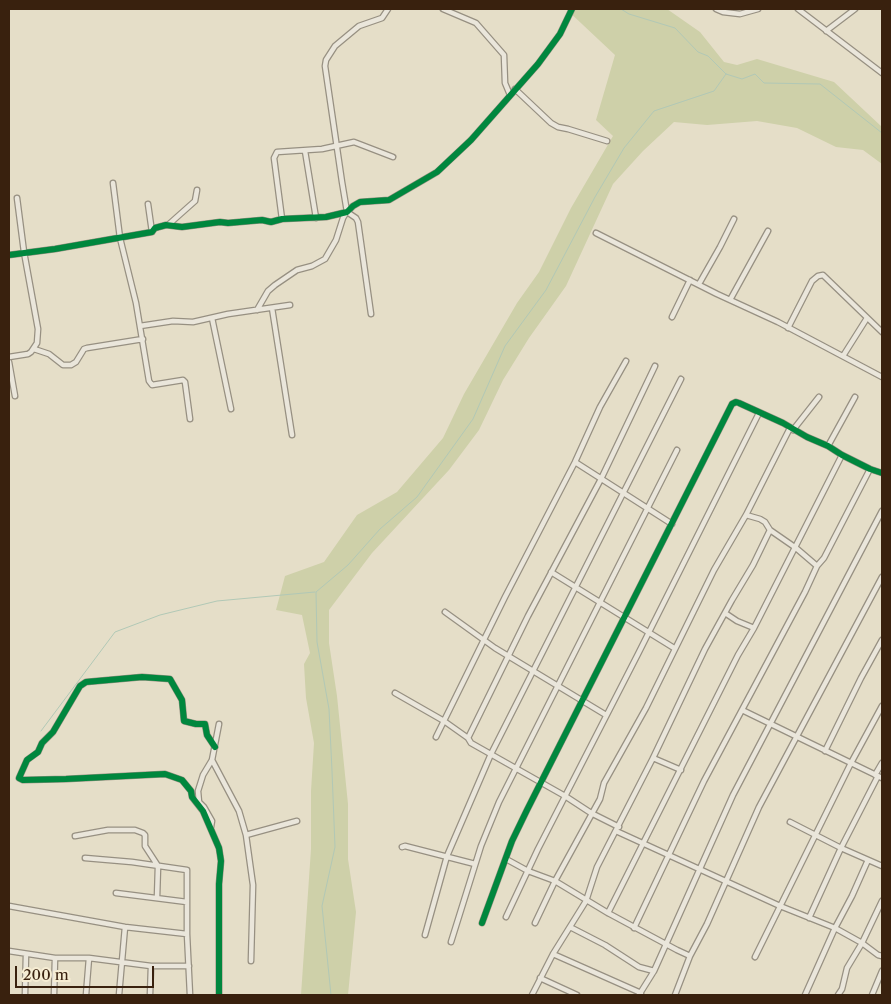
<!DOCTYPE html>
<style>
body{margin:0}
#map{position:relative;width:891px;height:1004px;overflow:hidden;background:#e5dec8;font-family:"Libre Caslon Text",serif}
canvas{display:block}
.frame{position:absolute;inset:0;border:10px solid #39210e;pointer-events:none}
.scale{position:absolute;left:15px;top:966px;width:139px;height:22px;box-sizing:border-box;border:2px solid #39210e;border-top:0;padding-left:6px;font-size:15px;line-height:18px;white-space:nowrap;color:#39210e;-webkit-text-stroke:4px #f6edd3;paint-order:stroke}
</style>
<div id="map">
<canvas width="891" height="1004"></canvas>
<div class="frame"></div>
<div class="scale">200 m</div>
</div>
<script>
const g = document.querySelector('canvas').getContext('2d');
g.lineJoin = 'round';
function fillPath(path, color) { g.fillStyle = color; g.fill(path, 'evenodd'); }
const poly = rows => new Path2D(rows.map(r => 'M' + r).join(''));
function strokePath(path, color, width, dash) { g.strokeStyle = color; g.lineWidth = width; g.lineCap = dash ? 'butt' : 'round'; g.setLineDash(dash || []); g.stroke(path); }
fillPath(poly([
 [566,9,667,9,700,32,724,62,737,65,757,59,834,82,882,127,882,164,863,150,836,147,797,128,757,121,707,125,674,122,643,151,613,184,566,286,529,338,503,380,479,430,449,470,372,553,329,610,329,643,337,696,348,804,348,859,356,912,348,995,301,995,311,849,311,791,314,743,306,698,304,664,310,653,302,615,276,610,285,576,324,562,357,515,397,492,443,438,464,394,517,303,539,272,571,208,613,136,596,120,615,55]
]), '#ced0a9');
strokePath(poly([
 [621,9,629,14,675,28,698,52,708,56,726,74,742,79,755,74,764,83,820,84,882,133],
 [41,731,115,632,160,615,217,601,315,592],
 [331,995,322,906,335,847,332,771,329,709,317,642,316,592,348,565,380,529,417,497,473,419,505,346,546,290,595,197,624,148,654,111,714,91,726,74]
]), '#b1c8b6', 1);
const street = poly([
 [443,9,476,23,504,55,505,83,510,95],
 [716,9,723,12,740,14,758,9],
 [798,9,882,73],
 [826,31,855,9],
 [515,89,551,123,558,127,568,129,607,141],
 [305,151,316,218],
 [113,183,120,238,136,303,149,381,152,385,183,380,185,382,190,419],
 [148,204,152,232],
 [282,219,274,158,277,152,322,149,354,142,393,157],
 [168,225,195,201,197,190],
 [596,233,717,294,778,322,882,377],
 [9,255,55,249,152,232,155,228,166,225,182,227,220,222,228,223,262,220,271,222,282,219,326,217,347,212,353,206,360,202,389,200,437,172,471,140,538,64,560,34,572,9],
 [699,284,720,247,734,219],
 [730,300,768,231],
 [272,308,292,435],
 [257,310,268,291,275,285,297,270,312,266,325,259,336,240,343,218,346,213],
 [371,314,358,222,356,218,347,212,342,182,325,66,326,60,335,46,359,26,382,18,388,9],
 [672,317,690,280],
 [212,318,231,409],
 [140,326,173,321,193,322,228,314,290,305],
 [788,328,812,281,818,276,823,275,882,332],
 [34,349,49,354,63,365,71,365,76,362,84,349,87,348,143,339],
 [843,356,867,318],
 [9,357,28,354,31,352,37,343,38,329,24,252,17,198],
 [9,362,15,396],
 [793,430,819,397],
 [828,446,855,397],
 [575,462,672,524],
 [746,515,760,519,765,522,770,530,796,548,817,566],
 [551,572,674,648],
 [445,612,495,648,606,715],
 [725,613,737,621,754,628],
 [395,693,444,721,468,738,471,743,565,796,591,813,619,827],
 [742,710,882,778],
 [436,737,505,597,575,462,600,407,626,361],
 [468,738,528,616,601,479,655,366],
 [215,747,207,735,205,724,196,724,184,721,182,700,170,679,142,677,86,682,80,686,53,732,42,743,38,752,27,760,19,778,23,780,66,779,165,774,182,780,191,791,192,797,203,811,219,848,221,861,219,884,219,995],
 [825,751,861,678,882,640],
 [653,758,681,770],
 [212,760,239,811,246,835,253,885,251,961],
 [875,775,882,763],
 [790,822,841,848,882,866],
 [211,827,212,821,204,807,199,802,198,791,203,775,212,760,219,724],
 [616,831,780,906,835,928,862,943,878,955,882,956],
 [246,835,297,821],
 [75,836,108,830,135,830,143,833,145,835,145,846,158,866,157,898],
 [402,847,405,846,475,864],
 [85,858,132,862,187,870,187,934,190,995],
 [506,859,528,871,555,881,608,913,677,950,690,956],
 [116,893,187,902],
 [9,906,125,927,187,934],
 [608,913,738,655,754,628,842,455],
 [506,917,538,849,638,654,759,413],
 [809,918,841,848,878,776],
 [482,923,512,841,527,810,732,404,736,402,739,403,783,423,807,437,828,446,842,455,870,469,882,473],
 [535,923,555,881,600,799,604,783,646,708,714,570,746,515,790,428],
 [570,927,605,945,639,967,654,971],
 [634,928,704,781,805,592,817,566,824,558,870,469],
 [425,935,447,856,491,754,681,379],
 [451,942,481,846,499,802,677,450],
 [9,951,55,958,89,958,151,966],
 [553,954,641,993],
 [755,957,851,763,882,706],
 [540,978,577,995],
 [25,995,26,954],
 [54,995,55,958],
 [86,995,89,958],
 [119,995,125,927],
 [150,995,151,966,189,966],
 [532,995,553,954,586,901,597,867,653,758,705,649,732,600,753,565,770,530],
 [639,995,654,971,733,795,882,511],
 [675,995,690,956,707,924,759,807,882,577],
 [805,995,835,928,852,896,868,860],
 [838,995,842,989,847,968,862,943,882,901],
 [872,995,882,971]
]);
strokePath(street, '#979082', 7);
strokePath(street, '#eae6db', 4.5);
strokePath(poly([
 [9,255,55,249,152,232,155,228,166,225,182,227,220,222,228,223,262,220,271,222,282,219,326,217,347,212,353,206,360,202,389,200,437,172,471,140,538,64,560,34,572,9],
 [215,747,207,735,205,724,196,724,184,721,182,700,170,679,142,677,86,682,80,686,53,732,42,743,38,752,27,760,19,778,23,780,66,779,165,774,182,780,191,791,192,797,203,811,219,848,221,861,219,884,219,995],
 [482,923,512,841,527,810,732,404,736,402,739,403,783,423,807,437,828,446,842,455,870,469,882,473]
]), '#00873e', 6);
</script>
